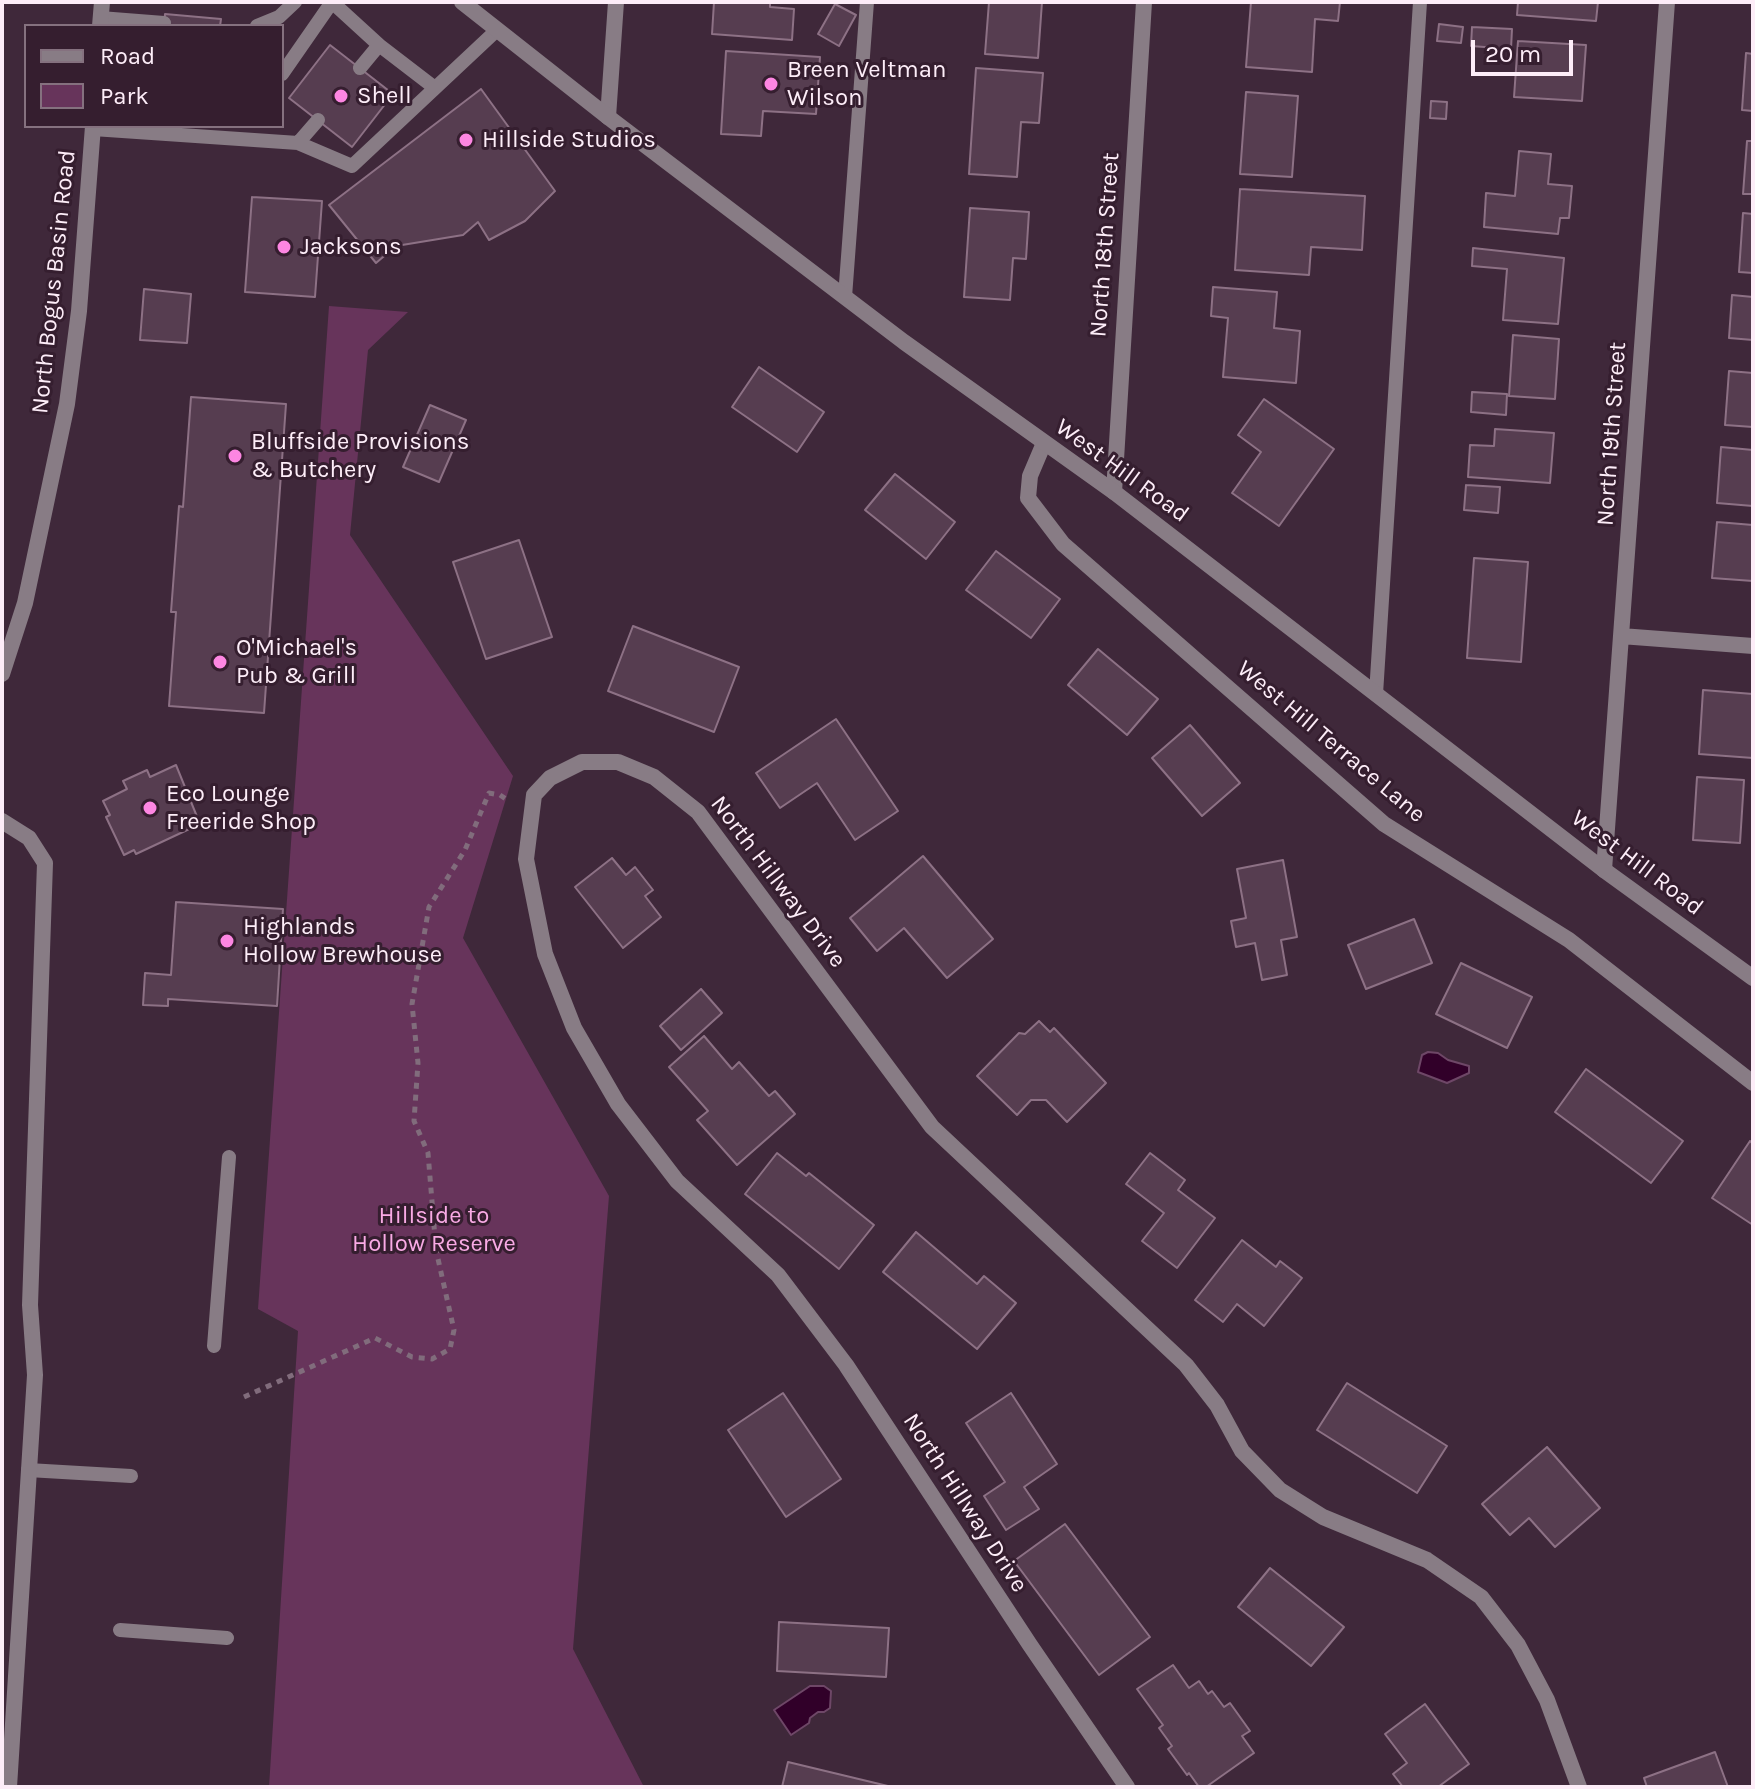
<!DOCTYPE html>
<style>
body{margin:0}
#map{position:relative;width:1755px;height:1789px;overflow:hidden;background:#3f283a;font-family:Karla,sans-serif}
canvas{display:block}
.frame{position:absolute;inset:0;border:4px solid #fdedf8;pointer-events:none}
.legend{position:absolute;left:24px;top:24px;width:260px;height:104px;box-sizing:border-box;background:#351e2f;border:2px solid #85717f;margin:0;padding:10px 14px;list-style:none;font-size:24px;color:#fdedf8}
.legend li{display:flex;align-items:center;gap:16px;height:40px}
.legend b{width:40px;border:2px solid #85717f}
.scale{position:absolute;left:1471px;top:40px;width:102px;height:36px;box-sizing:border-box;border:4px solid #fdedf8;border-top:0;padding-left:10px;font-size:24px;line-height:28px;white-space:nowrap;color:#fdedf8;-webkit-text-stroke:6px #351e2f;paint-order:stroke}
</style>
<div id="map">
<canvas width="1755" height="1789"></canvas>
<div class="frame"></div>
<ul class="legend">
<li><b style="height:10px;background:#887c85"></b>Road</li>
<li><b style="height:22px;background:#67345b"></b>Park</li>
</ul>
<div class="scale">20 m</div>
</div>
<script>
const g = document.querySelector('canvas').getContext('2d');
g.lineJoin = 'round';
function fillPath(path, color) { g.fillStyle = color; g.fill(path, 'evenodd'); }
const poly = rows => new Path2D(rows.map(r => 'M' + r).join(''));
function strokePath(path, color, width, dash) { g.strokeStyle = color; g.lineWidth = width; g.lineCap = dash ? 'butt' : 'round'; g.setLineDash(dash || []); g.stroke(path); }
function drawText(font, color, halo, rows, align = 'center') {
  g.font = font + ' Karla,sans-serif'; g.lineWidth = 6; g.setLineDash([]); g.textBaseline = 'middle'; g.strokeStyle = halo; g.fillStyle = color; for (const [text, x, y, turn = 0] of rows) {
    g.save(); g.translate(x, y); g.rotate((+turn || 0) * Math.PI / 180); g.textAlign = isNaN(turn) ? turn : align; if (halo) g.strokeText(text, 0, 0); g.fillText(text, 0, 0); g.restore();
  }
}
fillPath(poly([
 [329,306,408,312,368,350,350,535,513,776,463,938,609,1196,573,1649,644,1787,269,1787,298,1331,258,1309]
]), '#67345b');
const water = poly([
 [1428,1052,1438,1053,1448,1060,1469,1066,1469,1073,1447,1083,1418,1072,1422,1055,1428,1052],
 [810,1686,824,1686,831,1691,830,1708,824,1712,818,1712,810,1718,809,1723,791,1735,774,1710,810,1686]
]);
fillPath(water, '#310029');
strokePath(water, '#6e4767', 2);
const building = poly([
 [714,2,770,2,770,7,794,9,792,40,712,34,714,2],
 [989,2,1042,2,1038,58,985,54,989,2],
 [1251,2,1340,2,1338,21,1315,19,1312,72,1246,67,1251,2],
 [1518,2,1598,2,1596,21,1517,15,1518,2],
 [835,4,856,15,839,46,818,34,835,4],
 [165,14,221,19,220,26,164,26,165,14],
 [1439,24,1463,27,1461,43,1437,41,1439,24],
 [1472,27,1512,29,1511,49,1471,46,1472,27],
 [1518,41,1586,45,1582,101,1514,97,1518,41],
 [330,45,393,94,352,147,289,98,330,45],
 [726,51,820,57,816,114,763,111,761,136,721,134,726,51],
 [1746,53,1753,54,1753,111,1742,110,1746,53],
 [976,68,1043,73,1039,123,1021,122,1017,177,969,174,976,68],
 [481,89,555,191,525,221,489,240,478,222,463,235,396,246,376,263,329,205,481,89],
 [1246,92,1298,96,1292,177,1240,174,1246,92],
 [1431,101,1447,102,1446,119,1430,118,1431,101],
 [1747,141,1753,141,1753,194,1743,194,1747,141],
 [1519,151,1551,154,1548,184,1572,186,1569,218,1560,218,1558,234,1484,227,1486,193,1515,196,1519,151],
 [1240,189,1365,196,1362,250,1311,247,1309,275,1235,270,1240,189],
 [252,197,322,201,315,297,245,292,252,197],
 [970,208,1029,212,1026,259,1013,258,1010,300,964,297,970,208],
 [1743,213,1753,214,1753,273,1739,272,1743,213],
 [1473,248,1564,258,1558,324,1503,320,1507,269,1472,266,1473,248],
 [1213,287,1277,292,1274,328,1300,331,1296,383,1223,377,1228,318,1211,316,1213,287],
 [144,289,191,294,187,343,140,340,144,289],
 [1732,295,1753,297,1753,340,1729,338,1732,295],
 [1513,335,1559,339,1555,399,1509,396,1513,335],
 [759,367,824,412,797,452,732,407,759,367],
 [1729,371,1753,373,1753,427,1725,425,1729,371],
 [1472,392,1507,394,1506,415,1471,412,1472,392],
 [191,397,286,404,264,713,169,706,176,612,171,612,179,506,183,507,191,397],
 [1264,399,1334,449,1279,526,1232,493,1261,452,1238,435,1264,399],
 [430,405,466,420,439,482,403,467,430,405],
 [1495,429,1554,433,1550,483,1468,477,1470,445,1494,446,1495,429],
 [1721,447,1753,450,1753,506,1717,503,1721,447],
 [895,474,955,522,926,559,865,510,895,474],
 [1466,485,1500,487,1498,513,1464,510,1466,485],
 [1717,522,1753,525,1753,581,1712,578,1717,522],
 [519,540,552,637,486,659,453,562,519,540],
 [996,551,1060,599,1031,638,966,590,996,551],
 [1474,558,1528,562,1521,662,1467,658,1474,558],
 [633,626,739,667,714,732,608,691,633,626],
 [1098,649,1158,699,1127,735,1068,685,1098,649],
 [1703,690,1753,694,1753,758,1699,754,1703,690],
 [836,719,898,811,855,840,817,783,780,808,756,773,836,719],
 [1190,725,1240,783,1202,816,1152,758,1190,725],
 [176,765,200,824,136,854,134,850,124,855,106,817,110,815,103,801,127,789,123,781,147,770,150,777,176,765],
 [1697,777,1744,780,1740,843,1693,840,1697,777],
 [923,856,993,939,947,978,904,928,877,951,850,918,923,856],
 [612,858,626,875,635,867,653,890,645,896,661,917,623,948,575,887,612,858],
 [1283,860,1297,937,1281,940,1287,975,1262,980,1255,943,1236,947,1231,921,1246,918,1237,869,1283,860],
 [176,902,283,909,277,1006,168,999,168,1006,143,1005,145,973,171,975,176,902],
 [1414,919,1432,963,1366,989,1348,945,1414,919],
 [1461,963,1532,997,1507,1048,1436,1014,1461,963],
 [701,989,722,1013,681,1050,660,1026,701,989],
 [1039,1021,1050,1032,1054,1028,1106,1083,1067,1122,1046,1100,1031,1100,1017,1115,977,1076,1019,1033,1025,1034,1039,1021],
 [704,1036,732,1069,739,1062,769,1096,775,1091,795,1114,737,1165,697,1120,708,1111,669,1067,704,1036],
 [1586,1069,1683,1141,1651,1183,1555,1112,1586,1069],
 [1750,1141,1753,1144,1753,1225,1712,1198,1750,1141],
 [777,1153,806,1176,809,1173,874,1225,839,1269,745,1194,777,1153],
 [1150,1153,1185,1180,1178,1190,1215,1218,1177,1268,1142,1241,1164,1213,1126,1184,1150,1153],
 [916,1232,977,1284,984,1276,1016,1303,977,1349,883,1272,916,1232],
 [1242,1240,1276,1267,1280,1261,1302,1278,1264,1326,1237,1304,1223,1322,1195,1300,1242,1240],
 [1347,1383,1447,1446,1417,1493,1317,1430,1347,1383],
 [783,1393,841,1479,786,1517,728,1430,783,1393],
 [1011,1393,1057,1464,1024,1487,1039,1509,1006,1530,984,1496,1005,1482,966,1423,1011,1393],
 [1547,1447,1600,1508,1555,1547,1529,1518,1510,1535,1482,1504,1547,1447],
 [1065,1524,1150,1637,1099,1675,1014,1561,1065,1524],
 [1270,1568,1344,1627,1311,1666,1238,1607,1270,1568],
 [779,1622,889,1628,886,1677,777,1671,779,1622],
 [1173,1665,1189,1688,1199,1681,1208,1694,1212,1691,1224,1707,1230,1703,1250,1731,1242,1736,1254,1753,1206,1787,1199,1787,1189,1773,1187,1775,1168,1749,1172,1746,1159,1728,1163,1725,1137,1689,1173,1665],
 [1425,1704,1469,1764,1438,1787,1403,1787,1393,1774,1407,1763,1385,1734,1425,1704],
 [1715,1752,1728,1787,1647,1787,1644,1778,1715,1752],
 [788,1762,892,1787,782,1787,788,1762]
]);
fillPath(building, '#563d50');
strokePath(building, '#8d7185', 2);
strokePath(poly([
 [244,1397,375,1338,412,1357,432,1359,450,1349,454,1330,436,1250,428,1153,414,1121,418,1063,412,1004,429,907,465,850,489,793,500,795,509,801]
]), '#816c7c', 5, [6, 6]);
strokePath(poly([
 [332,2,379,45],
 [100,18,164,23],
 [257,26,279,17,295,2],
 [360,68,379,45,435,88],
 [282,74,332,2],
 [93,129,298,143,352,166,497,30],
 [298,143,318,120],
 [845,297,867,2],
 [1376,694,1420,2],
 [214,1346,229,1157],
 [28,1470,131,1476],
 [120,1630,227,1638]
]), '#887c85', 14);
strokePath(poly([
 [608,117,616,2],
 [1044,443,1030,476,1028,498,1063,544,1384,824,1569,940,1753,1083],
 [1114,492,1144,2],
 [1621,636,1753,646],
 [2,821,29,838,45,863,30,1305,35,1375,9,1787],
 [1604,870,1667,2],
 [1127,1787,1030,1645,846,1365,778,1275,677,1181,618,1104,574,1028,545,954,526,859,534,795,550,778,582,762,618,762,654,777,698,812,932,1127,1186,1365,1217,1405,1242,1451,1280,1490,1323,1517,1427,1560,1481,1597,1518,1645,1547,1700,1579,1787]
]), '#887c85', 16);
strokePath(poly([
 [462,2,608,117,904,342,1114,492,1604,870,1753,978],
 [100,26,102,2],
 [2,674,25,603,67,404,79,311,93,126]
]), '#887c85', 16);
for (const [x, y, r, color] of [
 [771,84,8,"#fd86e2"],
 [341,96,8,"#fd86e2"],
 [466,140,8,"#fd86e2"],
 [284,247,8,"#fd86e2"],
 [235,456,8,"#fd86e2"],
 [220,662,8,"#fd86e2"],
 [150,808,8,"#fd86e2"],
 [227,941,8,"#fd86e2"]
]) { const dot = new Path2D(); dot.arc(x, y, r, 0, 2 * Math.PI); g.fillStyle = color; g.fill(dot); strokePath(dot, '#351e2f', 3); }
drawText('24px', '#fdedf8', '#351e2f', [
 ["Breen Veltman",787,70],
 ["Wilson",787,98],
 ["Shell",357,96],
 ["Hillside Studios",482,140],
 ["Jacksons",300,247],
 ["Bluffside Provisions",251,442],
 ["& Butchery",251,470],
 ["O'Michael's",236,648],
 ["Pub & Grill",236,676],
 ["Eco Lounge",166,794],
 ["Freeride Shop",166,822],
 ["Highlands",243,927],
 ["Hollow Brewhouse",243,955]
], 'left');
drawText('24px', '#fdedf8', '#351e2f', [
 ["North 18th Street",1105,245,-86],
 ["North Bogus Basin Road",54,282,-84],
 ["North 19th Street",1612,434,-86],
 ["West Hill Road",1122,471,36],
 ["West Hill Terrace Lane",1331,742,40],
 ["West Hill Road",1637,863,37],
 ["North Hillway Drive",778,882,53],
 ["North Hillway Drive",965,1503,57]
]);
drawText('24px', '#f9aae5', '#351e2f', [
 ["Hillside to",434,1216],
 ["Hollow Reserve",434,1244]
]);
</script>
